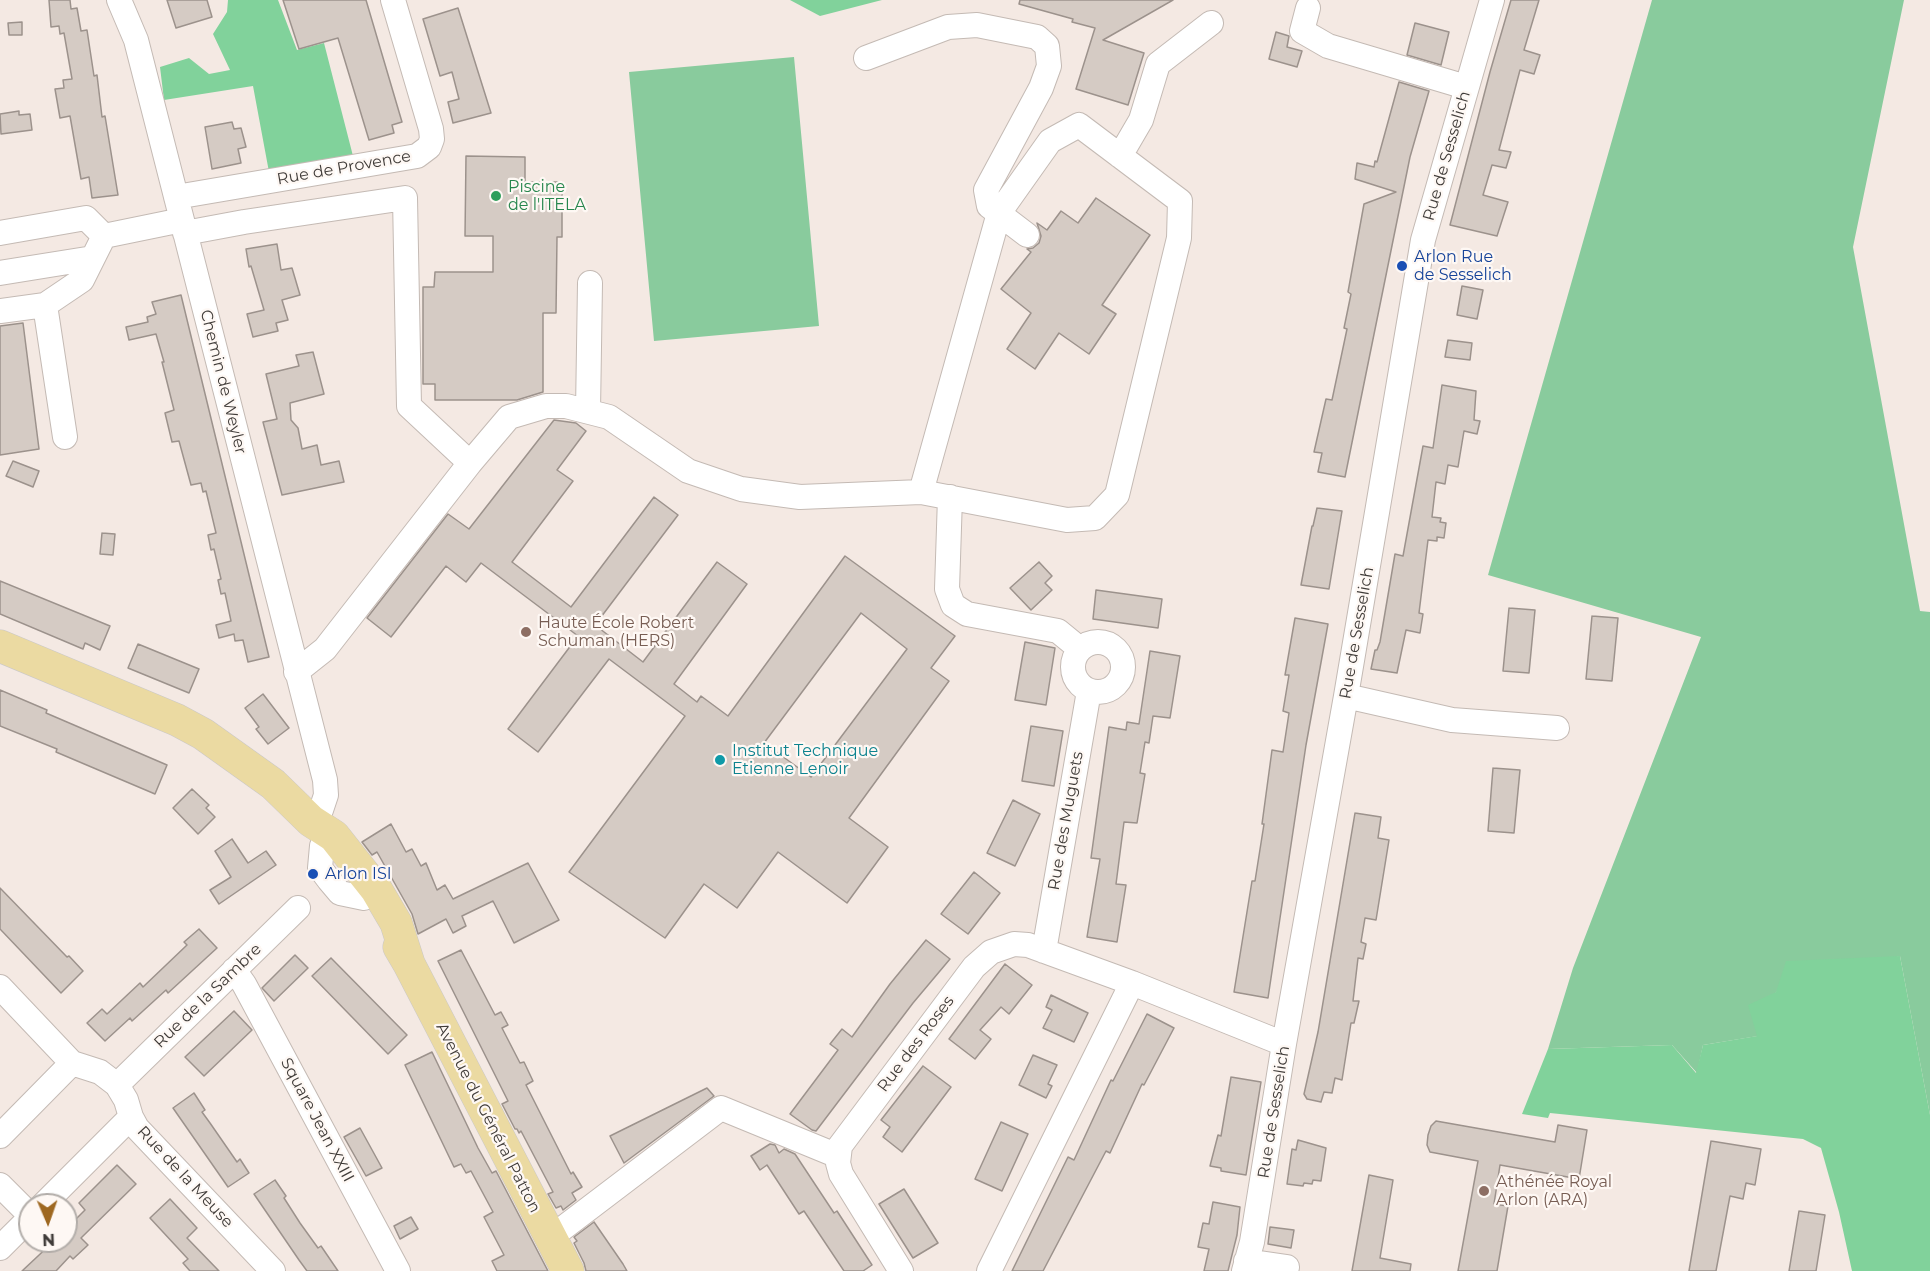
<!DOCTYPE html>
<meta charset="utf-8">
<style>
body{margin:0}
#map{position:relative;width:1930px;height:1271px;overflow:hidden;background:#f4e9e3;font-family:Montserrat,sans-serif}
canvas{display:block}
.north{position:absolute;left:18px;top:1193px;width:60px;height:60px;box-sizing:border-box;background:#fef8f4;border:2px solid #b2ada9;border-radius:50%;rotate:178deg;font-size:16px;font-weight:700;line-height:24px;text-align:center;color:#403c39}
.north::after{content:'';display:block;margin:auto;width:21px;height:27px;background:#9e6821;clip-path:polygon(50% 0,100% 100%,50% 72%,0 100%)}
</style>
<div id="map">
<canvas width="1930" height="1271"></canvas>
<div class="north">N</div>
</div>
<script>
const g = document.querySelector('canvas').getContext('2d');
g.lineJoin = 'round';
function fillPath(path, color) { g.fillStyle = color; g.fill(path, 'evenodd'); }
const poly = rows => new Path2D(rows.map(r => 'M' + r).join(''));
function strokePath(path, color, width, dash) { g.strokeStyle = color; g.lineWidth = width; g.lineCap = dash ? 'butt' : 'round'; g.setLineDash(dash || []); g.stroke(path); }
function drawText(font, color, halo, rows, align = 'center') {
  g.font = font + ' Montserrat,sans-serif'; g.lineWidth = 4.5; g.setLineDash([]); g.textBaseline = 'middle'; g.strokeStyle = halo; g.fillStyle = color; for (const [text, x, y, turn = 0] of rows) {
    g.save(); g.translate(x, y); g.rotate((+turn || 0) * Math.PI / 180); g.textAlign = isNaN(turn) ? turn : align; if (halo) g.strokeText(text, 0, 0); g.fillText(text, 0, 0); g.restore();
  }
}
fillPath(poly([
 [1652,0,1904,0,1853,247,1920,611,1930,612,1930,1115,1900,956,1776,992,1758,1036,1703,1045,1697,1073,1672,1045,1548,1049,1573,968,1701,637,1488,575],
 [794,57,819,326,654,341,629,72]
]), '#89cb9d');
fillPath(poly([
 [228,0,278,0,297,50,324,43,353,156,269,172,253,86,164,100,160,67,189,58,209,74,230,70,213,34,227,12],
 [790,0,882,0,820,16],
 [1900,956,1930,1115,1930,1271,1852,1271,1839,1212,1821,1148,1803,1139,1550,1113,1548,1118,1522,1114,1548,1049,1672,1045,1696,1073,1703,1045,1757,1036,1748,1005,1776,992,1786,961]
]), '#81d29b');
const building = poly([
 [49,0,70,0,71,9,77,8,81,31,87,30,94,76,97,75,102,117,105,116,118,195,92,198,89,177,81,179,70,116,60,118,55,89,64,88,63,80,72,79,64,33,60,34,59,26,51,27,49,0],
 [167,0,207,0,212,17,176,28,167,0],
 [283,0,366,0,402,122,392,125,394,133,369,140,338,38,299,49,283,0],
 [1020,0,1173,0,1103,40,1144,53,1128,105,1076,89,1095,28,1072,22,1073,19,1019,4,1020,0],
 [1511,0,1539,0,1524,50,1540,55,1534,74,1520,70,1499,150,1511,152,1506,168,1492,165,1483,195,1508,202,1497,236,1450,225,1490,72,1511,0],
 [458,8,491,113,453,123,448,102,459,99,452,72,440,76,423,19,458,8],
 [22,22,22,35,9,35,8,23,22,22],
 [1415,23,1449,32,1441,65,1407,55,1415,23],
 [1276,32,1289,36,1287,47,1302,51,1297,67,1269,59,1276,32],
 [1399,82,1429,91,1410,157,1345,477,1318,472,1322,453,1314,452,1326,399,1332,400,1347,329,1344,328,1351,294,1348,292,1364,204,1396,192,1355,179,1357,163,1374,167,1375,161,1377,162,1399,82],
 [19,111,19,115,30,114,32,130,1,134,0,114,19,111],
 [232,122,234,129,241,128,246,147,238,149,241,163,212,169,205,127,232,122],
 [466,156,525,157,525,182,562,182,562,237,557,237,556,313,543,313,543,392,517,400,435,400,435,384,423,384,423,287,434,287,435,272,493,272,493,236,465,236,466,156],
 [1096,198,1150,235,1102,305,1116,314,1089,354,1059,333,1035,369,1007,349,1031,313,1001,289,1031,252,1027,249,1033,248,1039,243,1041,236,1037,223,1047,230,1061,211,1078,223,1096,198],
 [277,244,281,270,292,268,300,295,282,300,288,320,276,323,278,331,253,337,247,314,264,310,251,266,249,267,246,249,277,244],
 [1462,286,1483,290,1477,319,1457,315,1462,286],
 [181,295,269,657,248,662,243,640,235,641,234,634,219,638,216,625,231,621,225,593,221,594,218,580,221,579,214,549,211,550,208,535,216,533,206,491,203,492,201,483,191,485,179,441,172,442,165,413,174,410,162,362,164,362,156,334,129,340,126,327,148,322,147,317,156,314,152,302,181,295],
 [23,323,39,449,0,455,0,326,23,323],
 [1448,340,1472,343,1470,360,1445,357,1448,340],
 [313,352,324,394,290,403,291,420,298,428,302,449,317,445,321,465,339,461,344,482,282,495,263,422,277,419,266,374,299,366,296,355,313,352],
 [1442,385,1476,391,1474,420,1480,421,1477,434,1464,431,1458,467,1448,465,1445,484,1436,482,1432,517,1441,518,1440,522,1446,523,1444,538,1437,537,1437,541,1428,540,1419,613,1423,614,1420,633,1406,630,1397,673,1371,669,1375,650,1377,650,1380,642,1395,554,1403,556,1423,446,1433,448,1442,385],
 [554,420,576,423,586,431,557,470,573,481,512,562,571,607,654,497,678,515,595,625,643,662,717,562,747,584,674,684,697,702,701,696,728,716,845,556,955,636,931,668,949,681,849,818,888,847,847,903,778,852,737,908,704,884,665,938,569,872,685,716,609,659,538,752,508,729,578,636,481,563,466,582,446,566,391,637,367,618,448,514,469,529,554,420],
 [861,613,907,649,811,777,764,743,861,613],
 [13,461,39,471,33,487,6,476,13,461],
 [1317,508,1342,511,1329,589,1301,585,1312,526,1313,526,1317,508],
 [102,533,115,534,113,555,100,554,102,533],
 [1039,562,1052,576,1045,583,1052,590,1031,610,1010,588,1039,562],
 [0,581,110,626,100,650,85,643,83,649,0,614,0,581],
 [1096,590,1162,599,1158,628,1093,619,1096,590],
 [1509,608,1535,610,1529,673,1503,671,1509,608],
 [1592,616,1618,618,1612,681,1586,679,1592,616],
 [1295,618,1328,624,1306,745,1268,998,1234,992,1252,881,1255,881,1264,824,1262,824,1272,750,1283,752,1289,713,1283,711,1289,675,1285,675,1295,618],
 [1025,642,1055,648,1046,705,1015,700,1025,642],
 [138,644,199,669,189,693,128,668,138,644],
 [1150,651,1180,656,1170,718,1153,716,1149,743,1145,742,1140,773,1145,774,1137,823,1124,822,1116,884,1126,885,1117,942,1087,937,1100,859,1091,858,1109,727,1126,730,1127,722,1139,724,1150,651],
 [0,690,47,710,46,713,167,765,155,794,56,752,57,749,0,726,0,690],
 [263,694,289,728,268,744,256,729,259,727,245,708,263,694],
 [1031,726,1063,731,1054,786,1022,781,1031,726],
 [1493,768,1520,770,1514,833,1488,831,1493,768],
 [192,789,209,805,206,808,215,817,198,834,173,808,192,789],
 [1013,800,1040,814,1015,866,987,853,1013,800],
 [1355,813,1381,817,1378,838,1389,840,1376,920,1365,918,1361,942,1366,944,1363,959,1358,958,1353,1001,1359,1001,1354,1023,1351,1023,1342,1080,1335,1078,1332,1093,1324,1092,1321,1102,1307,1099,1304,1094,1318,1032,1355,813],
 [391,824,406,852,412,849,421,866,426,863,437,890,445,885,453,899,528,863,559,920,514,943,493,901,462,916,466,926,453,933,446,919,418,934,412,914,377,852,372,855,362,842,391,824],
 [232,839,248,863,266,851,276,865,219,904,210,890,231,877,215,851,232,839],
 [974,872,1000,893,968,934,941,914,974,872],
 [0,888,67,957,69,956,83,971,61,993,0,929,0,888],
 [199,929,217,948,168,993,166,990,132,1021,130,1018,105,1041,87,1023,102,1009,107,1014,140,983,143,987,187,945,184,942,199,929],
 [926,940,950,959,913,1003,816,1131,812,1130,790,1114,838,1050,830,1044,842,1029,852,1037,890,984,926,940],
 [461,950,495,1015,501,1012,508,1025,502,1028,520,1063,524,1062,533,1081,526,1085,571,1174,573,1172,582,1187,572,1193,576,1200,563,1210,561,1206,556,1208,548,1194,553,1192,521,1131,519,1133,517,1129,515,1129,502,1104,508,1101,438,961,461,950],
 [295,955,308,968,274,1001,262,988,295,955],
 [331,958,407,1035,388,1054,312,976,331,958],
 [1005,964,1032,985,1009,1014,1001,1007,980,1030,991,1039,975,1059,949,1039,1005,964],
 [1051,995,1088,1013,1074,1042,1043,1028,1052,1010,1046,1007,1051,995],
 [234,1011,252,1030,204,1076,185,1057,234,1011],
 [1147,1014,1174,1028,1144,1085,1142,1084,1110,1153,1106,1151,1043,1271,1012,1271,1068,1157,1074,1160,1111,1080,1113,1081,1147,1014],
 [432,1052,478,1148,492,1173,496,1171,548,1271,497,1271,492,1261,504,1255,484,1217,493,1212,471,1171,466,1173,461,1164,454,1167,405,1065,432,1052],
 [1033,1055,1057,1065,1048,1084,1052,1086,1046,1098,1019,1085,1033,1055],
 [923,1066,951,1087,902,1152,883,1137,890,1127,881,1120,923,1066],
 [1231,1077,1261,1082,1246,1175,1221,1171,1221,1168,1210,1166,1218,1135,1221,1136,1231,1077],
 [707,1088,714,1096,624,1163,610,1136,707,1088],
 [194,1093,205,1110,202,1112,210,1123,237,1162,240,1159,249,1173,228,1187,173,1108,194,1093],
 [1436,1121,1555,1142,1558,1125,1587,1130,1579,1179,1500,1165,1494,1204,1508,1206,1497,1271,1458,1271,1478,1161,1430,1152,1427,1145,1428,1135,1431,1126,1436,1121],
 [1001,1122,1028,1134,1002,1191,975,1179,1001,1122],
 [360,1128,382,1168,366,1176,344,1137,360,1128],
 [1298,1140,1326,1148,1321,1181,1313,1180,1312,1184,1304,1183,1303,1186,1287,1184,1292,1149,1296,1150,1298,1140],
 [1711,1141,1761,1149,1755,1185,1746,1183,1743,1199,1730,1196,1716,1271,1689,1271,1711,1141],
 [770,1144,775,1145,779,1153,784,1149,795,1154,834,1213,837,1211,872,1265,863,1271,844,1271,804,1211,799,1214,767,1165,760,1170,751,1156,770,1144],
 [117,1165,136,1184,81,1238,88,1245,73,1259,70,1256,56,1271,22,1271,54,1241,66,1241,66,1223,69,1226,85,1210,79,1203,117,1165],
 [1369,1175,1393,1180,1380,1258,1411,1264,1410,1271,1352,1271,1369,1175],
 [275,1180,286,1196,284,1198,300,1223,318,1248,321,1246,338,1271,307,1271,299,1260,254,1194,275,1180],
 [904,1189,938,1243,913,1258,879,1204,904,1189],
 [170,1199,197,1228,187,1238,219,1271,190,1271,183,1263,188,1259,150,1218,170,1199],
 [1213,1202,1240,1207,1237,1235,1228,1271,1204,1271,1209,1249,1198,1247,1203,1223,1209,1224,1213,1202],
 [1799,1211,1825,1215,1816,1271,1789,1271,1799,1211],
 [411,1217,418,1229,400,1239,394,1226,411,1217],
 [594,1222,623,1264,627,1271,586,1271,584,1263,574,1243,577,1241,574,1237,594,1222],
 [1270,1227,1294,1230,1291,1248,1268,1244,1270,1227]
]);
fillPath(building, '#d5cbc4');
strokePath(building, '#9c928c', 1.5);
const minor = poly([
 [119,0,136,40,325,780,326,795,321,810,311,821],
 [1308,8,1302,31,1328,46,1466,87],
 [866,58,948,27,977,25,1037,37,1047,46,1049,66,1041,88,986,190,989,206,1027,235],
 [1120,156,1141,120,1158,64,1211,23],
 [176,197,417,156,429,147,432,139,431,129,393,0],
 [0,233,86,218,104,236],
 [185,233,244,222,405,198,409,406,470,463],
 [0,273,93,258,104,236,182,220],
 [0,311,45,305],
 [588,411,590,283],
 [65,437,45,305,82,280,93,258],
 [950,497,947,589,953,605,967,614,1058,631,1080,649],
 '1073 667a25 25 0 1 1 50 0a25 25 0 1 1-50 0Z',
 [296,672,325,649,470,463,509,417,546,406,566,406,609,417,688,471,741,489,800,497,921,492,1067,520,1095,518,1117,495,1179,238,1180,201,1079,125,1050,141,999,213,921,492],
 [1346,696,1452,720,1557,728],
 [322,846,320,868,329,880,340,893,364,898],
 [1044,951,1089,691],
 [234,970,244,984,398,1271],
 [0,987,72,1063,100,1072,117,1085,126,1100,131,1117,137,1128,273,1271],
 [117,1085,298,908],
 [0,1136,72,1063],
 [0,1185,30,1215],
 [43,1205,131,1117],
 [550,1238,721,1108,838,1156],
 [0,1248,30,1218],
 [1246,1261,1287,1267,1286,1271],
 [901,1271,841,1174,838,1163,840,1146,974,967,991,952,1014,944,1028,945,1132,983,1284,1044],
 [989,1271,1132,983],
 [1244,1271,1252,1242,1284,1044,1346,696,1423,240,1492,0]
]);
const major = poly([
 [0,646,177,720,203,734,273,784,311,821,334,836,376,889,396,923,409,964],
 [399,947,409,964,568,1271]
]);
strokePath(minor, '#c4bab4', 26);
strokePath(major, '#cac8c8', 33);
strokePath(minor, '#fff', 24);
strokePath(major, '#ebdaa2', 32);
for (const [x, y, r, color] of [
 [496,196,6,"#2e9e5b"],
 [1402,266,6,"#1a4fb4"],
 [526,632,6,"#8d6e63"],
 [720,760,6,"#0f9aa8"],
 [313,874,6,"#1a4fb4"],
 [1484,1191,6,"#8d6e63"]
]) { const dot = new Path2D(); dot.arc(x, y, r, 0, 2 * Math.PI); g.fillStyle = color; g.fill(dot); strokePath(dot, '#fef8f4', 2); }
drawText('16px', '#403c39', '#fef8f4', [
 ["Rue de Sesselich",1447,156,-74],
 ["Rue de Provence",344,168,-10],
 ["Chemin de Weyler",223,382,76],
 ["Rue de Sesselich",1357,633,-80],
 ["Rue des Muguets",1066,821,-80],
 ["Rue de la Sambre",208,996,-44],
 ["Rue des Roses",916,1044,-53],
 ["Rue de Sesselich",1274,1112,-81],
 ["Avenue du Général Patton",488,1118,63],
 ["Square Jean XXIII",317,1120,62],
 ["Rue de la Meuse",185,1177,47]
]);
drawText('16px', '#27864d', '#fef8f4', [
 ["Piscine",508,187],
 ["de l'ITELA",508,205]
], 'left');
drawText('16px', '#164399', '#fef8f4', [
 ["Arlon Rue",1414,257],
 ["de Sesselich",1414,275],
 ["Arlon ISI",325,874]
], 'left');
drawText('16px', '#785e54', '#fef8f4', [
 ["Haute École Robert",538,623],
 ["Schuman (HERS)",538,641],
 ["Athénée Royal",1496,1182],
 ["Arlon (ARA)",1496,1200]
], 'left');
drawText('16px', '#0d838f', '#fef8f4', [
 ["Institut Technique",732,751],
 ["Etienne Lenoir",732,769]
], 'left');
</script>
